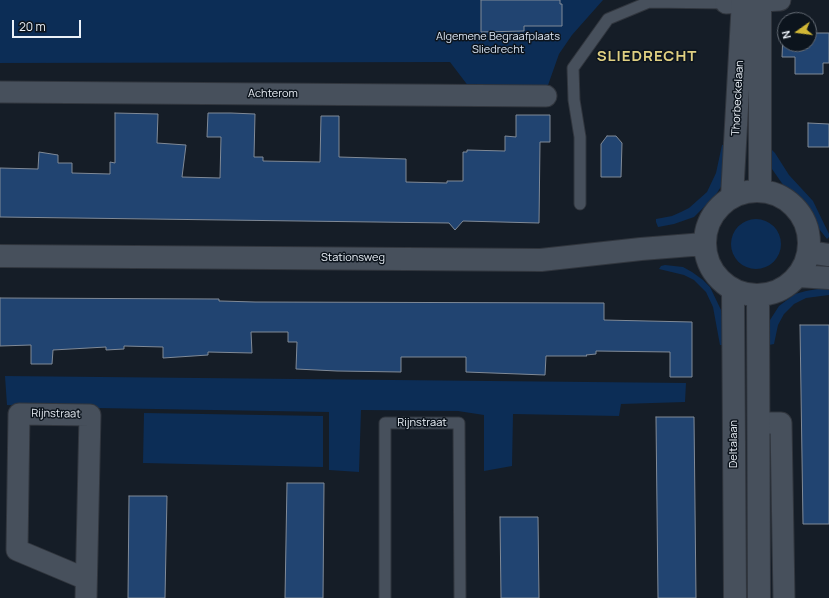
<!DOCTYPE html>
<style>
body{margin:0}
#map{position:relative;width:829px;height:598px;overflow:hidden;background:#151d27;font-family:Manrope,sans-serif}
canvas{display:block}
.north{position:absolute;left:777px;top:12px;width:40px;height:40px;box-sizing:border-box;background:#0c141d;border:1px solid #656c75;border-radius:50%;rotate:256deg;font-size:11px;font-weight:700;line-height:16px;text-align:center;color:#ebf1f8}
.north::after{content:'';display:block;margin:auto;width:14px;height:18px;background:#d1b736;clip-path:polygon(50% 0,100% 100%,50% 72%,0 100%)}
.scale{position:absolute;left:12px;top:20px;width:69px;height:18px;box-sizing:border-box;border:2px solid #ebf1f8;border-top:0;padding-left:5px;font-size:12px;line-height:14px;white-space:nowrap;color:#ebf1f8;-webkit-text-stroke:3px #0c141d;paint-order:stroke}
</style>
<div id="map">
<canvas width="829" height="598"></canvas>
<div class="north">N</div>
<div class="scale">20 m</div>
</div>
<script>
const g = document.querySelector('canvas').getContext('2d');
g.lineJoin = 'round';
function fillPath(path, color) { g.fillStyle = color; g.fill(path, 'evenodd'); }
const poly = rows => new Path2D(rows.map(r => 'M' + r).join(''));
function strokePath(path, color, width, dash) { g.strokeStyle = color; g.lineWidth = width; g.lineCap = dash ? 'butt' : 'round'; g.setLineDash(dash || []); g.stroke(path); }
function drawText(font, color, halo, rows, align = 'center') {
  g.font = font + ' Manrope,sans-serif'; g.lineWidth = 3; g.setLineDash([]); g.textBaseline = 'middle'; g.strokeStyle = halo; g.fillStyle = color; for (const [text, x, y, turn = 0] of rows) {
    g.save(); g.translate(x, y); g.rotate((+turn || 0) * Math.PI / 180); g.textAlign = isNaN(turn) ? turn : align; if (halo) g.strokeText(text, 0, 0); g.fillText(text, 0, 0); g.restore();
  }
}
fillPath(poly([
 [0,0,603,0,572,35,559,54,547,88,469,87,450,62,0,63],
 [722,145,725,145,725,174,722,185,715,196,694,217,674,224,658,227,656,222,656,219,672,216,681,212,689,208,707,192,716,173],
 [772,150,775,153,789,175,813,201,829,234,829,237,827,239,816,225,803,202,786,189,772,169,766,155,767,151],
 '731 244a25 25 0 1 1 50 0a25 25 0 1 1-50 0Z',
 [665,265,683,267,692,272,703,280,710,287,721,310,723,321,723,345,720,345,713,307,706,292,694,280,684,275,659,269,661,266],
 [829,287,829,295,806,298,794,304,784,314,778,325,774,344,769,345,767,331,770,320,779,306,795,294,806,291],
 [5,376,686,383,685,402,621,404,619,416,513,414,512,466,484,471,484,415,458,411,361,410,359,472,329,470,329,412,97,408,70,409,7,405],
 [144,413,323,416,323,467,143,463]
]), '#0c2d56');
const building = poly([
 [481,0,560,0,560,4,562,4,562,26,524,26,524,31,481,32,481,0],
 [783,33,785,33,785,44,809,44,809,33,829,33,829,63,823,63,823,74,795,74,795,57,782,57,783,33],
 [115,113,158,114,157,143,186,145,182,177,220,178,221,137,207,137,208,113,231,113,255,114,254,157,263,157,263,161,320,162,321,116,339,116,339,157,406,159,406,182,447,183,447,181,463,181,463,152,467,152,467,150,505,151,505,136,516,137,516,115,550,115,550,142,540,142,539,223,463,221,455,230,449,223,0,217,0,168,38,169,39,152,58,155,58,163,72,163,72,173,110,174,110,162,115,163,115,113],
 [808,123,829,124,829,147,808,147,808,123],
 [607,136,616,136,622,143,621,177,601,177,601,144,607,136],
 [0,298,219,299,219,301,221,301,255,302,604,303,604,320,692,322,692,377,670,377,670,352,596,351,596,354,586,355,587,356,546,356,545,375,466,372,466,357,401,357,401,372,337,371,296,369,297,342,288,342,288,332,251,332,252,353,208,352,208,355,163,358,163,347,124,346,124,349,106,350,106,347,53,350,52,364,31,364,31,345,0,346,0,298],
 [800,325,829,325,829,524,803,524,800,325],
 [656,417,694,417,696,598,658,598,656,417],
 [287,483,324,483,323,598,285,598,287,483],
 [129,496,167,496,165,598,128,598,129,496],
 [500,517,538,517,539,598,501,598,500,517]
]);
fillPath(building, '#214471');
strokePath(building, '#808a97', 1);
const lane = poly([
 [580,204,580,137,574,100,573,68,608,19,649,2,726,3],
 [385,598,385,423,459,423,460,598]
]);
const street = poly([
 [726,3,780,0],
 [0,92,546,96],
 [759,423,781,423,784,598],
 [86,579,17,550,19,414,90,415,86,598]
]);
const secondary = poly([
 '705 243a52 52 0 1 1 104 0a52 52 0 1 1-104 0Z',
 [760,191,760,0],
 [732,197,743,0],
 [809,252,829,255],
 [0,256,541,260,641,249,704,244],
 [799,276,829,278],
 [733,290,735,598],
 [758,296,759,598]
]);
strokePath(lane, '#31363e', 13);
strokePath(street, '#31363e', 23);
strokePath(secondary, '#31363e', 24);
strokePath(lane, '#47505c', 11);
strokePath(street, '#47505c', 21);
strokePath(secondary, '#47505c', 22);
drawText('11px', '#dae5f4', '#0c141d', [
 ["Algemene Begraafplaats",498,37],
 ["Sliedrecht",498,50]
]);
drawText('11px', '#ebf1f8', '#0c141d', [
 ["Achterom",273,94],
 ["Thorbeckelaan",738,98,-87],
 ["Stationsweg",353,258],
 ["Rijnstraat",56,414,1],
 ["Rijnstraat",422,423],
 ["Deltalaan",734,444,-90]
]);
g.letterSpacing = '1px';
drawText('bold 15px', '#e0d082', '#0c141d', [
 ["SLIEDRECHT",647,57]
]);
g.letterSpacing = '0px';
</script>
